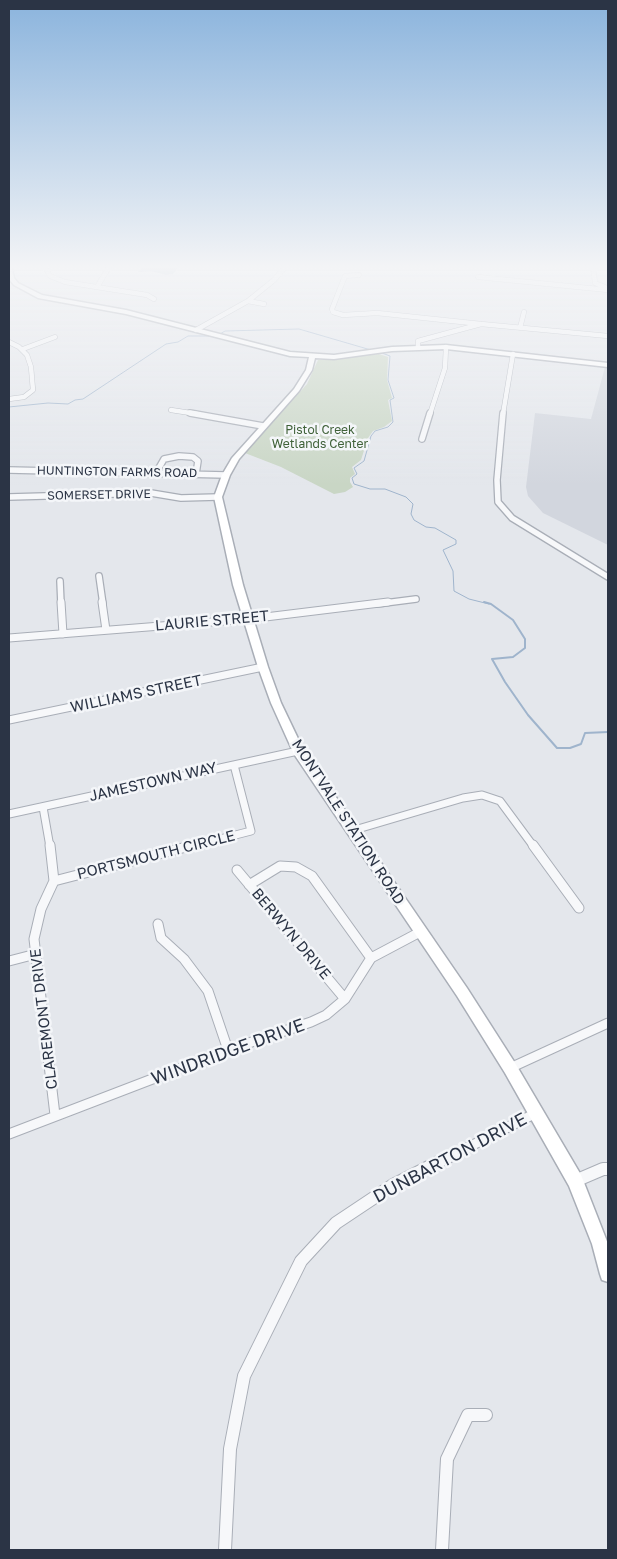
<!DOCTYPE html>
<style>
body{margin:0}
#map{position:relative;width:617px;height:1559px;overflow:hidden;background:#e4e7ec;font-family:"Golos Text",sans-serif}
canvas{display:block}
.frame{position:absolute;inset:0;border:10px solid #2b3445;pointer-events:none}
</style>
<div id="map">
<canvas width="617" height="1559"></canvas>
<div class="frame"></div>
</div>
<script>
const g = document.querySelector('canvas').getContext('2d');
g.lineJoin = 'round';
function fillPath(path, color) { g.fillStyle = color; g.fill(path, 'evenodd'); }
const poly = rows => new Path2D(rows.map(r => 'M' + r).join(''));
function strokePath(path, color, width, dash) { g.strokeStyle = color; g.lineWidth = width; g.lineCap = dash ? 'butt' : 'round'; g.setLineDash(dash || []); g.stroke(path); }
function drawText(font, color, halo, rows, align = 'center') {
  g.font = font + ' "Golos Text",sans-serif'; g.lineWidth = 5; g.setLineDash([]); g.textBaseline = 'middle'; g.strokeStyle = halo; g.fillStyle = color; for (const [text, x, y, turn = 0] of rows) {
    g.save(); g.translate(x, y); g.rotate((+turn || 0) * Math.PI / 180); g.textAlign = isNaN(turn) ? turn : align; if (halo) g.strokeText(text, 0, 0); g.fillText(text, 0, 0); g.restore();
  }
}
fillPath(poly([
 [605,367,608,367,608,545,543,513,528,496,526,487,535,413,591,419]
]), '#d2d6de');
fillPath(poly([
 [379,354,388,357,387,380,392,398,388,400,392,421,384,427,373,431,368,438,361,460,352,467,355,474,350,478,350,482,353,487,345,492,334,494,281,467,245,453,307,384,318,360]
]), '#c9d6c5');
fillPath(poly([
 [143,267,179,267,173,274,166,275,151,271,138,272]
]), '#9fb4cc');
strokePath(poly([
 [220,334,225,331,299,329,371,350],
 [382,353,390,356,388,380,394,398,390,400,393,422,388,427,375,431,371,436,364,461,354,468,357,474,352,478,354,484,370,489,385,489,406,497,413,504,411,514,414,520,426,527,435,528,456,540,456,544,443,550,453,571,454,591,469,599,489,604],
 [9,407,48,403,68,404,75,400,83,399,166,344,178,342,188,336,212,336]
]), '#9fb4cc', 1);
strokePath(poly([
 [484,602,491,604,513,620,525,639,525,648,513,657,492,659,505,682,528,715,557,748,570,748,581,744,585,733,608,732]
]), '#9fb4cc', 2);
const streetFar4 = poly([
 [45,267,50,276,65,282,147,295,154,299],
 [593,267,595,283,605,287],
 [359,275,345,276,332,309,333,312,343,315,377,313,481,324],
 [478,277,608,290],
 [97,287,109,267],
 [248,301,264,304],
 [520,328,524,312],
 [196,330,248,301,274,280,285,267],
 [9,342,19,347,27,355,31,367,33,390,24,397,9,399],
 [418,347,418,341,481,324,608,336],
 [23,349,55,337],
 [171,410,197,414],
 [430,414,445,368,446,347],
 [503,414,513,354]
]);
const streetFar3 = poly([
 [190,413,263,426],
 [503,413,497,480,498,502,512,518,608,577],
 [422,439,430,413],
 [9,470,226,475],
 [156,473,164,459,179,456,193,457,198,461,196,474],
 [9,497,151,493,181,498,218,497],
 [99,576,103,604],
 [60,581,61,604],
 [377,604,416,599]
]);
const streetFar2 = poly([
 [61,602,63,634],
 [102,602,106,630],
 [9,638,249,619,388,602],
 [9,720,263,667],
 [43,807,50,847],
 [9,814,298,751],
 [351,831,463,798,482,795,500,801,534,847],
 [189,847,251,831,234,765]
]);
const streetFar1 = poly([
 [50,845,54,881,41,909,34,939,55,1115],
 [533,845,579,908],
 [237,870,345,999],
 [54,881,194,845],
 [249,885,280,866,296,867,312,876,371,958],
 [158,924,161,938,184,959,208,991,228,1050],
 [9,961,36,954],
 [510,1068,608,1023],
 [9,1134,228,1050,311,1022,326,1015,345,999,371,958,420,932],
 [445,1159,536,1113]
]);
const street = poly([
 [575,1181,603,1169,608,1169],
 [225,1550,230,1449,244,1376,301,1261,336,1223,393,1185,448,1157],
 [442,1550,447,1459,468,1415,486,1415]
]);
const secondary = poly([
 [9,267,14,267,12,269,14,278,18,283,42,295,126,310,290,352,334,355,392,347,446,345,608,363,608,367,446,349,392,351,334,359,315,358,312,370,299,391,239,459,230,475,222,497,243,585,268,667,281,703,303,749,467,988,515,1063,581,1175,608,1244,608,1282,602,1280,600,1274,592,1244,569,1186,505,1073,457,996,294,754,271,703,258,667,233,585,214,497,222,475,232,458,294,389,306,370,309,357,290,356,126,314,38,298,14,285,9,279,9,267]
]);
strokePath(streetFar4, '#a9aeb7', 5.5);
strokePath(streetFar3, '#a9aeb7', 8);
strokePath(streetFar2, '#a9aeb7', 9);
strokePath(streetFar1, '#a9aeb7', 11);
strokePath(street, '#a9aeb7', 14);
strokePath(secondary, '#a9aeb7', 3);
strokePath(streetFar4, '#f7f8fa', 4.5);
strokePath(streetFar3, '#f7f8fa', 5.5);
strokePath(streetFar2, '#f7f8fa', 7);
strokePath(streetFar1, '#f7f8fa', 9);
strokePath(street, '#f7f8fa', 12);
fillPath(secondary, '#fff');
const sky = g.createLinearGradient(0, 0, 0, 485);
sky.addColorStop(0, '#8bb4dd');
sky.addColorStop(0.55, '#f3f4f6');
sky.addColorStop(1, '#f3f4f600');
g.fillStyle = sky;
g.fillRect(0, 0, 617, 485);
drawText('12px', '#3f6138', '#f4f6f9', [
 ["Pistol Creek",320,430],
 ["Wetlands Center",320,444]
]);
drawText('12px', '#2b3445', '#f4f6f9', [
 ["HUNTINGTON FARMS ROAD",117,472,1],
 ["SOMERSET DRIVE",99,495,-1]
]);
drawText('15px', '#2b3445', '#f4f6f9', [
 ["LAURIE STREET",212,621,-5],
 ["WILLIAMS STREET",136,694,-12],
 ["JAMESTOWN WAY",153,782,-13],
 ["MONTVALE STATION ROAD",348,822,57],
 ["PORTSMOUTH CIRCLE",156,855,-14],
 ["BERWYN DRIVE",291,934,50],
 ["CLAREMONT DRIVE",44,1019,-97]
]);
drawText('18px', '#2b3445', '#f4f6f9', [
 ["WINDRIDGE DRIVE",228,1052,-20],
 ["DUNBARTON DRIVE",450,1158,-28]
]);
</script>
